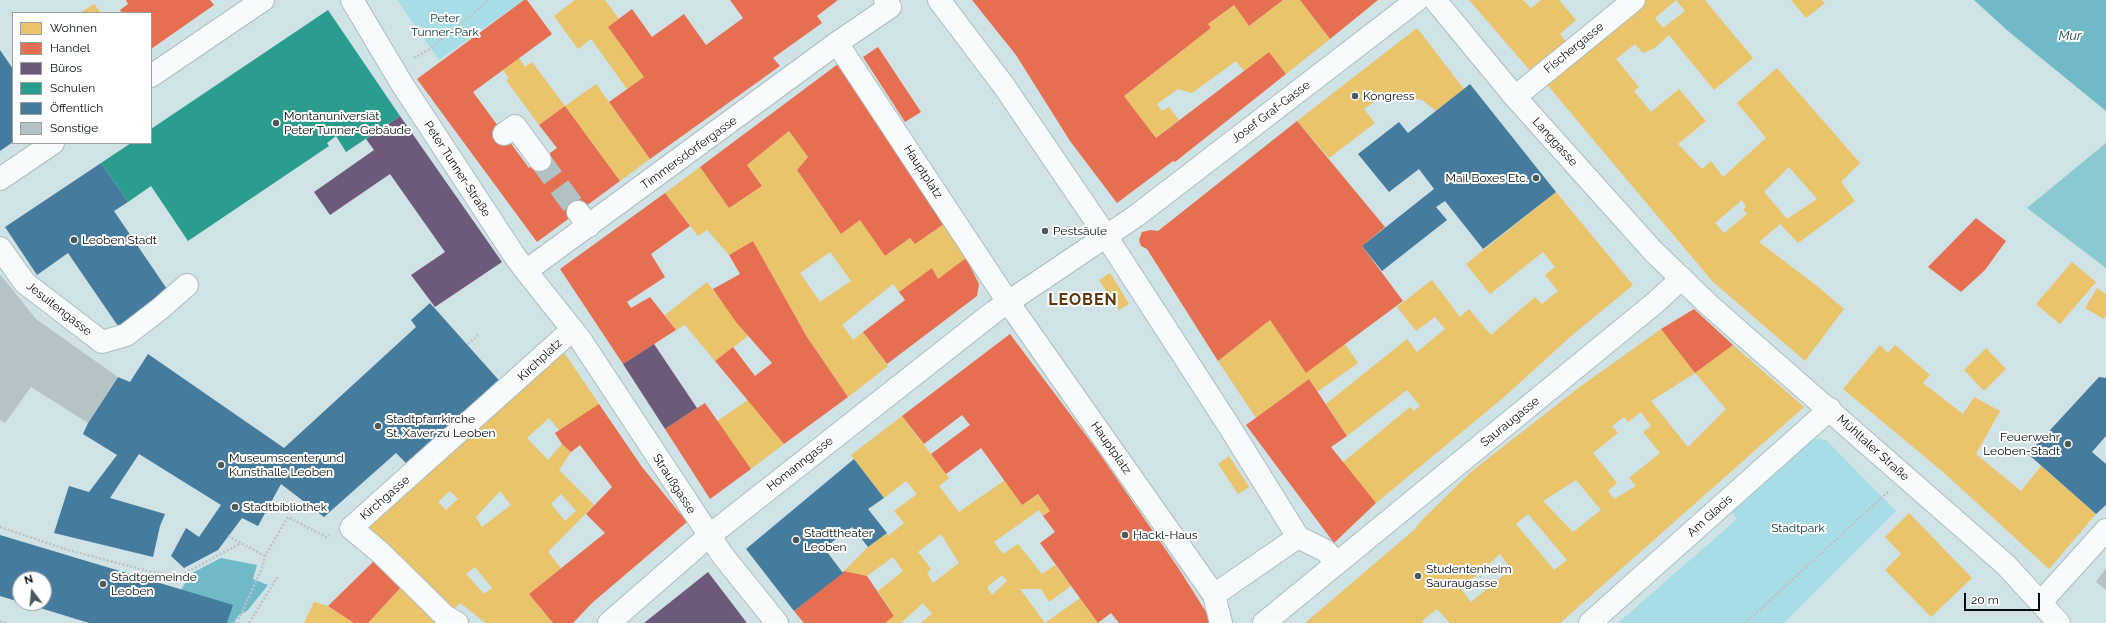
<!DOCTYPE html>
<meta charset="utf-8">
<style>
body{margin:0}
#map{position:relative;width:2106px;height:623px;overflow:hidden;background:#cfe2e5;font-family:Raleway,sans-serif}
canvas{display:block}
.legend{position:absolute;left:12px;top:12px;width:140px;height:132px;box-sizing:border-box;background:#fff;border:1px solid #9b9fa0;margin:0;padding:5px 7px;list-style:none;font-size:12px;color:#040f11}
.legend li{display:flex;align-items:center;gap:8px;height:20px}
.legend b{width:20px;border:1px solid #9b9fa0}
.north{position:absolute;left:12px;top:571px;width:40px;height:40px;box-sizing:border-box;background:#fff;border:1px solid #9b9fa0;border-radius:50%;rotate:344deg;font-size:11px;font-weight:700;line-height:16px;text-align:center;color:#040f11}
.north::after{content:'';display:block;margin:auto;width:14px;height:18px;background:#4b595b;clip-path:polygon(50% 0,100% 100%,50% 72%,0 100%)}
.scale{position:absolute;left:1964px;top:593px;width:76px;height:18px;box-sizing:border-box;border:2px solid #040f11;border-top:0;padding-left:5px;font-size:12px;line-height:14px;white-space:nowrap;color:#040f11;-webkit-text-stroke:3px #fff;paint-order:stroke}
</style>
<div id="map">
<canvas width="2106" height="623"></canvas>
<ul class="legend">
<li><b style="height:11px;background:#e9c46a"></b>Wohnen</li>
<li><b style="height:11px;background:#e76f51"></b>Handel</li>
<li><b style="height:11px;background:#6d597a"></b>Büros</li>
<li><b style="height:11px;background:#2a9d8f"></b>Schulen</li>
<li><b style="height:11px;background:#457b9d"></b>Öffentlich</li>
<li><b style="height:11px;background:#b4c3c6"></b>Sonstige</li>
</ul>
<div class="north">N</div>
<div class="scale">20 m</div>
</div>
<script>
const g = document.querySelector('canvas').getContext('2d');
g.lineJoin = 'round';
function fillPath(path, color) { g.fillStyle = color; g.fill(path, 'evenodd'); }
const poly = rows => new Path2D(rows.map(r => 'M' + r).join(''));
function strokePath(path, color, width, dash) { g.strokeStyle = color; g.lineWidth = width; g.lineCap = dash ? 'butt' : 'round'; g.setLineDash(dash || []); g.stroke(path); }
function drawText(font, color, halo, rows, align = 'center') {
  g.font = font + ' Raleway,sans-serif'; g.lineWidth = 4; g.setLineDash([]); g.textBaseline = 'middle'; g.strokeStyle = halo; g.fillStyle = color; for (const [text, x, y, turn = 0] of rows) {
    g.save(); g.translate(x, y); g.rotate((+turn || 0) * Math.PI / 180); g.textAlign = isNaN(turn) ? turn : align; if (halo) g.strokeText(text, 0, 0); g.fillText(text, 0, 0); g.restore();
  }
}
fillPath(poly([
 [397,0,524,0,439,60],
 [1811,438,1826,440,1896,511,1784,623,1618,623,1737,519,1729,510]
]), '#a7dde7');
fillPath(poly([
 [2106,143,2106,268,2027,208]
]), '#8ac8d2');
fillPath(poly([
 [1974,0,2106,0,2106,111,2008,31],
 [221,558,257,565,253,579,268,585,247,611,239,615,234,623,227,623,232,606,181,590,190,574]
]), '#70bac7');
fillPath(poly([
 [575,0,605,0,619,19,608,27,644,77,627,89,591,39,578,49,554,16],
 [1283,0,1300,0,1330,39,1286,74,1269,52,1244,71,1236,61,1192,93,1178,89,1157,104,1162,111,1169,107,1179,120,1156,138,1124,96,1211,28,1208,24,1234,5,1249,26],
 [1469,0,1523,0,1531,8,1541,0,1559,0,1576,20,1560,34,1568,44,1533,74],
 [1642,0,1676,0,1655,18,1663,28,1685,11,1676,0,1705,0,1753,58,1714,90,1669,35,1655,48,1643,53,1635,44,1616,59,1639,87,1634,91,1651,112,1679,89,1706,121,1678,144,1702,169,1711,161,1723,177,1766,138,1737,103,1777,68,1860,163,1841,182,1855,201,1798,243,1780,224,1759,242,1817,286,1844,309,1805,361,1712,281,1544,81],
 [1789,167,1817,199,1787,219,1764,192],
 [1742,200,1746,207,1743,209,1747,214,1724,233,1715,223],
 [1791,0,1822,0,1825,3,1806,18],
 [94,4,101,13,80,13],
 [1417,28,1464,89,1436,111,1422,100,1386,93,1364,109,1375,123,1329,158,1297,121],
 [519,58,525,67,532,62,565,106,539,125,506,80,509,78,503,70],
 [596,84,650,159,620,181,565,106],
 [789,131,808,157,797,170,841,234,860,220,885,256,910,238,915,244,944,224,966,258,938,279,932,268,899,292,893,284,842,325,853,340,863,332,888,366,848,397,807,337,753,241,729,255,707,230,698,236,665,193,700,167,729,208,762,186,747,165],
 [830,252,851,281,820,302,800,273],
 [1556,192,1633,285,1570,337,1503,398,1376,503,1342,463,1410,407,1414,411,1420,406,1407,390,1347,436,1326,404,1407,339,1417,352,1445,329,1435,317,1416,331,1397,307,1432,280,1460,317,1469,309,1491,335,1535,297,1542,304,1558,291,1545,275,1555,267,1543,252,1490,294,1466,264],
 [2072,262,2096,282,2060,324,2036,304],
 [1110,273,1129,304,1119,310,1099,280],
 [707,282,748,336,715,361,685,325,676,330,665,315],
 [2097,288,2106,294,2106,316,2104,319,2085,308],
 [1270,320,1306,373,1345,344,1358,363,1317,392,1309,379,1256,418,1218,361],
 [1661,329,1695,373,1651,401,1688,447,1726,409,1695,373,1733,345,1804,407,1560,623,1450,623,1437,609,1422,621,1424,623,1305,623,1414,530,1424,518,1472,471,1581,386],
 [1641,412,1651,426,1643,432,1660,453,1629,478,1636,486,1614,499,1608,491,1617,483,1593,453,1618,433,1612,426,1624,417,1628,422],
 [1576,480,1601,510,1573,532,1543,501],
 [1528,514,1567,560,1554,570,1516,524],
 [1500,554,1511,569,1471,602,1461,589],
 [1880,345,1888,353,1895,345,1930,375,1923,383,1963,414,1974,397,2000,411,1976,454,2021,491,2041,466,2096,514,2049,569,1942,471,1843,389],
 [1986,348,2006,369,1984,391,1964,370],
 [553,352,565,354,599,404,560,431,549,418,527,438,548,460,562,444,571,452,559,470,594,505,548,552,561,568,529,594,553,623,486,623,460,603,450,613,409,566,368,526],
 [450,491,458,499,446,510,438,502],
 [500,491,511,505,482,527,476,517],
 [561,494,576,511,565,521,551,504],
 [475,567,492,588,484,594,466,574],
 [748,400,784,444,751,469,716,422],
 [902,416,949,478,939,486,959,512,1005,480,1022,505,1038,494,1050,511,1043,516,1039,510,994,542,1003,554,1018,544,1042,574,1055,565,1071,586,1049,602,1041,589,1020,589,1045,623,1080,598,1098,623,920,623,932,614,923,603,901,623,885,623,894,616,878,591,903,571,893,557,867,576,844,571,868,547,887,533,888,536,904,523,894,511,917,494,906,481,884,498,851,455],
 [941,534,959,563,933,583,927,573,931,569,918,552],
 [1002,575,1007,581,992,595,987,587],
 [1229,456,1249,487,1238,494,1218,464],
 [1909,513,1972,578,1931,617,1885,570,1901,554,1885,537],
 [403,585,444,623,368,623],
 [314,602,328,606,354,623,304,623]
]), '#e9c46a');
fillPath(poly([
 [126,0,210,0,214,5,151,49,151,13,122,13,120,10,128,4],
 [524,0,527,0,552,34,473,92,529,168,557,148,539,125,565,106,620,181,537,242,417,79],
 [730,0,838,0,817,16,822,23,773,58,780,66,650,159,609,102,644,77,608,27,632,9,652,37,684,14,706,45,743,18],
 [972,0,1283,0,1249,26,1234,5,1208,24,1211,28,1124,96,1156,138,1269,52,1286,74,1175,162,1173,161,1117,203,1070,141,1016,55],
 [1300,0,1378,0,1330,39],
 [878,47,921,112,905,122,863,57],
 [838,64,944,224,915,244,910,238,885,256,860,220,841,234,797,170,808,157,789,131,747,165,762,186,729,208,700,167],
 [1297,121,1385,227,1362,246,1403,301,1306,373,1270,320,1218,361,1147,249,1141,246,1139,240,1142,232,1151,230,1158,231],
 [665,193,690,226,651,254,665,277,627,302,631,308,650,297,676,330,623,364,560,269],
 [1976,218,2006,241,1985,270,1961,292,1928,267],
 [753,241,807,337,848,397,784,444,715,361,733,347,755,376,772,363,736,322,713,289,740,274,729,255],
 [966,258,979,284,977,296,887,364,863,332,905,300,899,292,932,268,938,279],
 [1694,309,1733,345,1695,373,1661,329],
 [1010,334,1097,450,1179,569,1213,623,1119,623,1111,613,1098,623,1040,543,1055,532,1043,516,1050,511,1038,494,1022,505,981,448,946,474,931,454,970,425,962,415,924,444,902,416],
 [1309,379,1347,436,1331,447,1376,503,1334,543,1246,425],
 [705,403,751,469,710,499,665,429],
 [599,404,642,467,687,522,592,603,573,623,553,623,529,594,605,533,586,514,612,487,580,445,571,452,562,444,555,433],
 [376,559,403,585,368,623,354,623,328,606],
 [844,571,867,576,894,616,885,623,804,623,794,611]
]), '#e76f51');
fillPath(poly([
 [400,116,502,262,435,307,411,275,445,252,390,174,330,215,314,192,374,150,366,139],
 [654,344,697,408,665,429,623,364],
 [708,572,747,623,644,623]
]), '#6d597a');
fillPath(poly([
 [328,10,400,116,346,152,336,136,327,143,329,146,188,241,151,186,128,202,101,163,131,143,151,143,151,129]
]), '#2a9d8f');
fillPath(poly([
 [0,50,13,69,13,142,0,151],
 [1470,84,1556,192,1483,249,1445,201,1436,207,1447,220,1382,271,1362,246,1434,189,1419,169,1389,192,1358,154,1399,122,1408,133],
 [101,163,128,202,114,211,169,292,118,326,68,253,37,275,5,227],
 [430,303,504,386,485,403,480,397,406,463,396,453,324,517,281,484,258,526,242,518,218,550,184,568,171,556,186,528,199,537,221,505,139,454,110,498,165,514,160,526,153,557,54,533,69,486,89,492,117,455,83,434,88,423,118,377,130,382,148,354,284,448,416,327,411,320],
 [2099,377,2106,378,2106,436,2092,452,2106,464,2106,505,2096,514,2028,454],
 [854,459,884,498,868,509,887,533,868,547,852,527,824,548,843,573,794,611,746,549],
 [0,535,233,605,227,623,89,623,24,603,44,603,44,579,20,579,20,602,0,596]
]), '#457b9d');
fillPath(poly([
 [0,274,36,319,118,377,88,423,31,387,5,423,0,420],
 [2106,568,2106,590,2096,582]
]), '#b4c3c6');
strokePath(poly([
 [540,160,578,212]
]), '#b1c2c5', 22, [22, 11]);
const minor = poly([
 [352,0,402,84,514,255,526,271,837,43,890,7,885,0],
 [939,0,1004,86,1106,236,1229,426,1298,537,1326,551,1336,563],
 [1435,0,1515,97,1653,251,1709,305,2006,565,2059,623],
 [837,43,1008,302,1214,595,1298,537],
 [151,76,263,0],
 [1515,97,1634,0],
 [504,134,515,126,540,160],
 [0,179,53,143],
 [578,212,589,226],
 [0,248,25,283,102,342,126,335,161,308,187,285],
 [526,271,580,339,723,556,777,623],
 [1214,595,1221,623],
 [2041,602,2106,530],
 [457,623,445,616,381,553,351,528,572,330],
 [609,623,709,536,995,311,1136,216,1417,0],
 [1264,623,1656,302,1682,278],
 [1590,623,1830,409]
]);
strokePath(minor, '#aebdc0', 24);
strokePath(poly([
 [414,58,430,49,489,0],
 [468,344,478,335],
 [0,527,68,550,148,571,180,576,241,543],
 [228,536,265,556],
 [1477,573,1490,587],
 [0,621,6,623],
 [237,623,262,568,265,556,288,517,326,537,330,535],
 [249,623,278,576],
 [1745,623,1888,492]
]), '#bdc3c5', 2.5, [2, 2]);
strokePath(minor, '#f8fbfb', 22);
for (const [x, y, r, color] of [
 [1355,96,4,"#4b595b"],
 [276,123,4,"#4b595b"],
 [1536,178,4,"#4b595b"],
 [1045,231,4,"#4b595b"],
 [74,240,4,"#4b595b"],
 [378,426,4,"#4b595b"],
 [2068,444,4,"#4b595b"],
 [221,465,4,"#4b595b"],
 [235,507,4,"#4b595b"],
 [1125,535,4,"#4b595b"],
 [796,540,4,"#4b595b"],
 [1418,576,4,"#4b595b"],
 [103,584,4,"#4b595b"]
]) { const dot = new Path2D(); dot.arc(x, y, r, 0, 2 * Math.PI); g.fillStyle = color; g.fill(dot); strokePath(dot, '#fff', 1.5); }
drawText('12px', '#03333b', '#fff', [
 ["Peter",445,18],
 ["Tunner-Park",445,32],
 ["Stadtpark",1798,528]
]);
drawText('12px', '#040f11', '#fff', [
 ["Fischergasse",1574,48,-39],
 ["Josef Graf-Gasse",1271,112,-37],
 ["Langgasse",1555,142,48],
 ["Timmersdorfergasse",689,153,-36],
 ["Peter Tunner-Straße",457,169,57],
 ["Hauptplatz",923,172,57],
 ["Jesuitengasse",59,309,38],
 ["Kirchplatz",540,360,-43],
 ["Sauraugasse",1510,422,-39],
 ["Hauptplatz",1111,448,55],
 ["Mühltaler Straße",1873,448,42],
 ["Homanngasse",800,464,-38],
 ["Straußgasse",674,484,57],
 ["Kirchgasse",385,498,-41],
 ["Am Glacis",1710,516,-42]
]);
drawText('12px', '#040f11', '#fff', [
 ["Kongress",1363,96],
 ["Montanuniversiät",284,116],
 ["Peter Tunner-Gebäude",284,130],
 ["Mail Boxes Etc.",1528,178,"right"],
 ["Pestsäule",1053,231],
 ["Leoben Stadt",82,240],
 ["Stadtpfarrkirche",386,419],
 ["St. Xaver zu Leoben",386,433],
 ["Feuerwehr",2060,437,"right"],
 ["Leoben-Stadt",2060,451,"right"],
 ["Museumscenter und",229,458],
 ["Kunsthalle Leoben",229,472],
 ["Stadtbibliothek",243,507],
 ["Stadttheater",804,533],
 ["Leoben",804,547],
 ["Hackl-Haus",1133,535],
 ["Studentenheim",1426,569],
 ["Sauraugasse",1426,583],
 ["Stadtgemeinde",111,577],
 ["Leoben",111,591]
], 'left');
drawText('italic 13px', '#18444b', '#fff', [
 ["Mur",2070,36]
]);
g.letterSpacing = '1px';
drawText('bold 16px', '#5e3508', '#fff', [
 ["LEOBEN",1083,300]
]);
g.letterSpacing = '0px';
</script>
